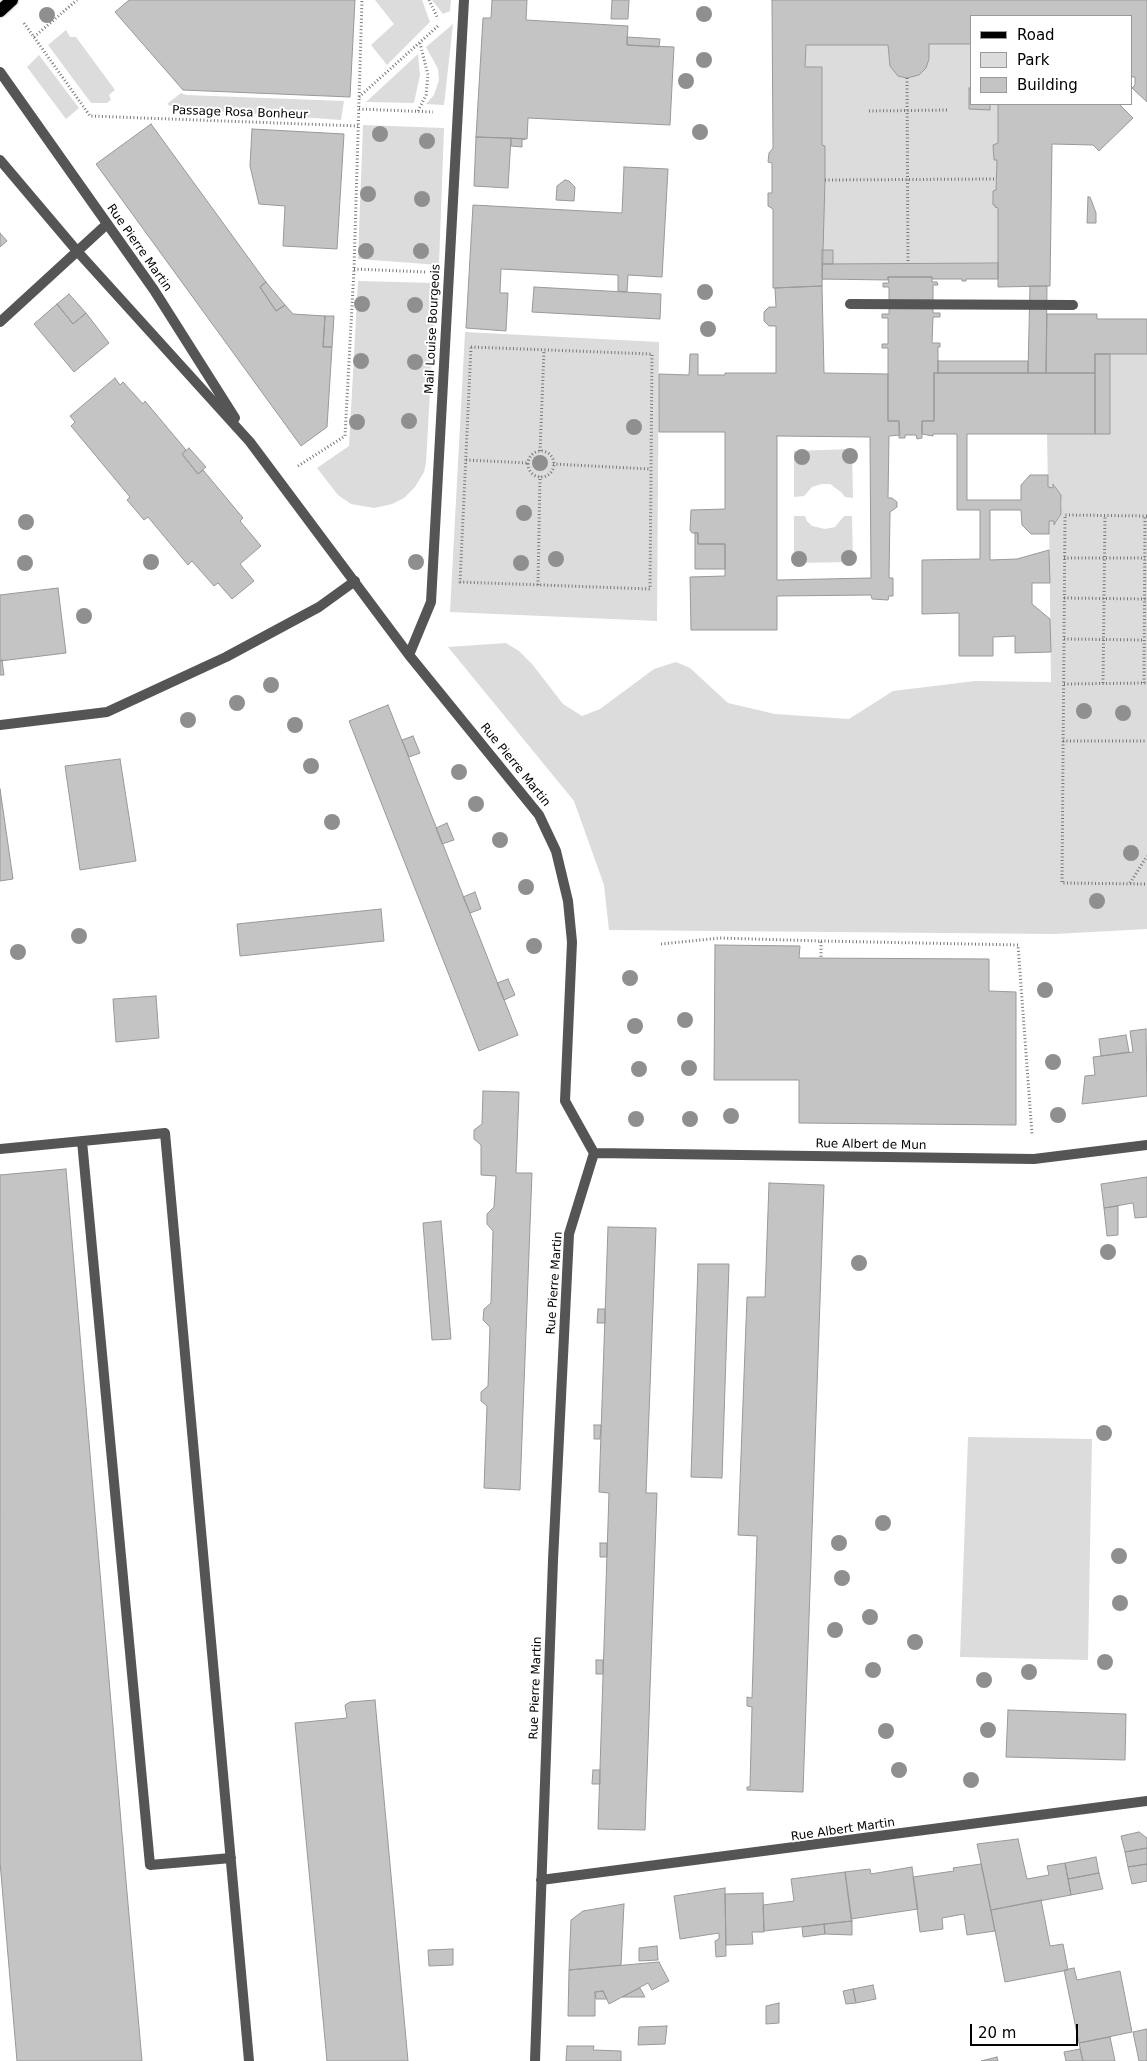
<!DOCTYPE html>
<style>
body{margin:0}
#map{position:relative;width:1147px;height:2061px;overflow:hidden;background:#fff;font-family:"DejaVu Sans",sans-serif}
canvas{display:block}
.legend{position:absolute;left:970px;top:15px;width:162px;height:90px;box-sizing:border-box;background:#fff;border:1px solid #999;margin:0;padding:6px 9px;list-style:none;font-size:15px;color:#000}
.legend li{display:flex;align-items:center;gap:10px;height:25px}
.legend b{width:25px;border:1px solid #999}
.scale{position:absolute;left:970px;top:2024px;width:108px;height:22px;box-sizing:border-box;border:2px solid #000;border-top:0;padding-left:6px;font-size:15px;line-height:18px;white-space:nowrap;color:#000;-webkit-text-stroke:4px #fff;paint-order:stroke}
</style>
<div id="map">
<canvas width="1147" height="2061"></canvas>
<ul class="legend">
<li><b style="height:6px;background:#000"></b>Road</li>
<li><b style="height:14px;background:#dcdcdc"></b>Park</li>
<li><b style="height:14px;background:#c4c4c4"></b>Building</li>
</ul>
<div class="scale">20 m</div>
</div>
<script>
const g = document.querySelector('canvas').getContext('2d');
g.lineJoin = 'round';
function fillPath(path, color) { g.fillStyle = color; g.fill(path, 'evenodd'); }
const poly = rows => new Path2D(rows.map(r => 'M' + r).join(''));
function strokePath(path, color, width, dash) { g.strokeStyle = color; g.lineWidth = width; g.lineCap = dash ? 'butt' : 'round'; g.setLineDash(dash || []); g.stroke(path); }
function drawText(font, color, halo, rows, align = 'center') {
  g.font = font + ' "DejaVu Sans",sans-serif'; g.lineWidth = 4; g.setLineDash([]); g.textBaseline = 'middle'; g.strokeStyle = halo; g.fillStyle = color; for (const [text, x, y, turn = 0] of rows) {
    g.save(); g.translate(x, y); g.rotate((+turn || 0) * Math.PI / 180); g.textAlign = isNaN(turn) ? turn : align; if (halo) g.strokeText(text, 0, 0); g.fillText(text, 0, 0); g.restore();
  }
}
fillPath(poly([
 [375,0,422,0,430,22,387,65,371,45,394,24],
 [432,0,451,0,450,11,443,14],
 [453,24,444,105,426,104,434,95,439,80,438,69,426,47],
 [66,30,70,37,76,37,115,90,109,95,111,100,107,103,91,103,48,45],
 [929,44,971,44,971,104,998,104,998,143,993,145,994,159,997,160,996,190,993,191,993,205,998,208,998,263,833,264,833,250,822,250,825,146,822,145,822,67,805,67,806,45,888,45,890,66,898,76,907,78,919,75,926,68,929,59],
 [418,54,420,75,414,103,366,102],
 [39,55,79,108,66,119,27,67],
 [181,93,186,95,344,101,341,120,174,108,167,104],
 [363,125,444,128,439,265,358,259],
 [358,281,436,283,426,463,424,472,415,487,404,498,392,504,374,508,351,504,338,495,317,468,349,446],
 [465,332,659,342,657,621,450,612],
 [1110,354,1147,354,1147,929,1055,934,609,930,604,885,574,801,448,647,506,643,519,651,532,664,563,704,582,716,600,709,654,669,676,662,690,668,728,703,775,714,849,719,893,691,975,681,1051,682,1049,521,1054,521,1054,525,1057,522,1061,514,1062,504,1061,495,1054,484,1053,488,1048,487,1047,434,1110,434],
 [852,449,853,498,845,497,841,492,830,484,822,484,812,487,804,496,794,497,794,451],
 [794,516,805,516,807,521,812,526,825,529,835,527,844,516,852,516,853,562,794,563],
 [968,1437,1092,1439,1088,1660,960,1657]
]), '#dcdcdc');
const building = poly([
 [129,0,355,0,350,97,183,90,115,12,129,0],
 [492,0,527,0,526,20,628,26,627,45,674,47,670,125,528,118,527,139,476,137,483,18,491,18,492,0],
 [612,0,629,0,628,19,611,19,612,0],
 [772,0,1147,0,1147,102,1132,88,1135,85,1135,77,1131,77,1131,16,971,16,971,44,929,44,929,59,926,68,919,75,907,78,898,76,890,66,888,45,806,45,805,67,822,67,822,145,825,146,825,180,822,286,773,288,773,209,768,206,768,193,772,193,772,163,768,162,769,153,773,148,772,0],
 [627,37,660,39,659,47,627,45,627,37],
 [969,88,971,88,971,104,990,104,990,110,969,109,969,88],
 [998,104,1119,104,1133,118,1099,151,1093,145,1052,144,1050,286,998,287,998,208,995,207,995,205,993,205,993,191,996,190,997,160,994,160,993,145,998,143,998,104],
 [151,124,266,282,260,287,276,311,285,305,293,314,325,316,323,347,332,347,327,427,301,446,96,164,151,124],
 [252,129,344,134,337,249,283,246,285,206,259,204,250,166,252,129],
 [476,137,511,138,508,188,474,186,476,137],
 [511,138,525,139,522,140,522,147,511,146,511,138],
 [624,167,668,169,662,277,628,275,627,292,618,291,618,275,501,269,500,293,508,293,506,331,466,328,473,205,622,213,624,167],
 [565,180,569,181,575,187,574,201,556,200,557,186,565,180],
 [1088,197,1090,197,1096,213,1096,223,1087,223,1088,197],
 [0,233,7,241,0,247,0,233],
 [822,250,833,250,833,264,822,264,822,250],
 [998,263,998,279,966,279,966,281,962,281,962,279,932,279,932,277,888,277,888,280,822,279,822,264,998,263],
 [888,277,932,277,932,282,937,282,938,285,933,285,933,313,940,313,940,317,933,317,932,343,940,343,940,347,938,347,938,373,934,373,934,421,922,421,922,438,917,439,916,435,905,435,905,438,899,438,899,421,888,421,888,348,882,348,882,344,888,344,888,318,882,318,882,314,889,314,889,287,883,287,883,283,889,283,888,277],
 [266,282,285,305,276,311,260,287,266,282],
 [822,286,824,373,888,374,888,421,899,421,900,435,889,436,888,498,892,498,897,502,897,507,890,512,889,578,893,578,893,596,889,596,888,600,872,599,871,595,777,596,777,630,691,630,690,577,725,576,725,544,698,544,698,533,692,533,690,530,691,510,725,509,725,432,659,432,659,374,689,375,690,354,698,354,698,375,725,375,725,373,776,373,776,326,769,326,764,321,764,312,769,307,776,307,775,288,822,286],
 [777,436,870,437,871,578,777,580,777,436],
 [1030,286,1047,286,1046,373,1028,373,1030,286],
 [534,287,661,294,660,319,532,312,534,287],
 [69,294,86,313,73,324,57,304,69,294],
 [57,304,73,324,86,313,109,343,74,372,34,324,57,304],
 [1047,314,1097,314,1097,319,1147,319,1147,354,1095,354,1095,373,1046,373,1047,314],
 [325,316,334,316,332,347,323,347,325,316],
 [1095,354,1110,354,1110,434,1095,434,1095,354],
 [938,361,1028,361,1028,373,938,373,938,361],
 [934,373,1095,373,1095,434,967,434,967,500,1021,500,1021,485,1030,475,1048,475,1048,487,1053,488,1053,484,1061,495,1061,514,1054,525,1054,521,1049,521,1049,534,1031,534,1022,525,1021,510,990,510,990,560,1017,559,1049,550,1050,583,1032,583,1032,604,1050,619,1051,652,1015,653,1015,636,993,637,993,656,959,656,959,613,922,614,922,560,980,559,980,510,957,510,957,434,933,434,933,436,922,434,922,421,934,421,934,373],
 [115,378,120,385,123,382,143,404,145,401,186,450,182,454,198,474,203,470,243,518,240,521,261,546,240,564,254,581,232,599,218,583,214,586,192,561,188,565,148,517,144,520,127,500,130,497,71,426,75,422,70,416,115,378],
 [189,448,206,467,198,474,182,454,189,448],
 [695,533,698,533,698,544,725,544,725,569,695,569,695,533],
 [58,588,66,653,0,661,0,595,58,588],
 [2,660,4,675,0,675,0,661,2,660],
 [388,705,518,1035,479,1051,349,721,388,705],
 [413,736,420,753,409,757,402,740,413,736],
 [120,759,136,861,80,870,65,766,120,759],
 [0,789,13,879,0,881,0,789],
 [447,823,454,840,442,844,436,828,447,823],
 [475,892,481,909,470,913,463,897,475,892],
 [381,909,384,941,240,956,237,924,381,909],
 [715,945,800,946,799,958,989,959,989,991,1016,992,1016,1125,799,1123,799,1080,714,1080,715,945],
 [508,979,515,995,504,1000,497,983,508,979],
 [156,996,159,1038,116,1042,113,999,156,996],
 [1146,1029,1147,1096,1082,1104,1085,1076,1095,1075,1093,1057,1133,1052,1130,1031,1146,1029],
 [1126,1035,1129,1052,1101,1056,1099,1039,1126,1035],
 [483,1091,519,1092,516,1173,532,1173,520,1490,484,1488,487,1406,481,1401,481,1392,488,1386,490,1327,483,1320,484,1309,491,1303,493,1231,487,1224,487,1214,494,1207,496,1176,481,1175,481,1145,474,1139,474,1130,482,1124,483,1091],
 [66,1169,126,1881,142,2061,17,2061,0,1862,0,1175,66,1169],
 [1147,1177,1147,1217,1135,1218,1133,1203,1104,1208,1101,1184,1147,1177],
 [769,1183,824,1185,803,1792,747,1790,747,1787,750,1787,752,1707,747,1706,747,1697,752,1698,757,1536,738,1535,747,1297,765,1297,769,1183],
 [1118,1206,1118,1235,1107,1236,1104,1208,1118,1206],
 [441,1221,451,1339,432,1340,423,1223,441,1221],
 [608,1227,656,1228,646,1493,657,1493,645,1830,598,1829,609,1493,599,1492,608,1227],
 [698,1264,729,1264,722,1478,691,1477,698,1264],
 [598,1309,605,1309,605,1323,597,1323,598,1309],
 [594,1425,601,1425,600,1439,594,1439,594,1425],
 [600,1543,607,1543,607,1557,600,1557,600,1543],
 [596,1660,603,1660,603,1674,596,1674,596,1660],
 [375,1700,408,2061,327,2061,295,1723,347,1718,345,1705,350,1702,375,1700],
 [1008,1710,1126,1714,1125,1760,1006,1757,1008,1710],
 [593,1770,600,1770,600,1784,592,1784,593,1770],
 [1139,1832,1147,1838,1147,1848,1125,1852,1121,1836,1139,1832],
 [1018,1839,1027,1879,1049,1875,1047,1866,1065,1863,1071,1895,991,1910,977,1844,1018,1839],
 [1147,1848,1147,1864,1128,1867,1125,1852,1147,1848],
 [1096,1857,1099,1873,1068,1879,1065,1863,1096,1857],
 [981,1864,995,1931,967,1935,964,1914,942,1918,943,1929,920,1932,913,1877,954,1871,953,1868,981,1864],
 [1147,1864,1147,1881,1132,1884,1128,1867,1147,1864],
 [912,1867,918,1909,851,1919,845,1872,870,1869,871,1874,912,1867],
 [845,1872,852,1921,764,1931,763,1905,794,1901,791,1879,845,1872],
 [1099,1873,1103,1889,1071,1895,1068,1879,1099,1873],
 [725,1888,726,1956,716,1957,715,1941,719,1939,719,1933,680,1939,674,1896,725,1888],
 [763,1893,764,1932,752,1932,753,1944,726,1945,725,1894,763,1893],
 [1041,1900,1050,1946,1063,1944,1068,1970,1005,1982,991,1910,1041,1900],
 [624,1904,621,1965,569,1970,571,1920,583,1911,624,1904],
 [852,1921,852,1935,825,1934,824,1924,852,1921],
 [824,1924,825,1934,803,1937,802,1927,824,1924],
 [657,1946,658,1960,639,1961,639,1948,657,1946],
 [453,1949,453,1965,429,1966,428,1950,453,1949],
 [659,1962,669,1981,652,1990,648,1983,609,2004,603,1991,595,1992,595,2016,568,2016,569,1970,659,1962],
 [1074,1968,1077,1980,1120,1971,1132,2032,1079,2043,1064,1970,1074,1968],
 [873,1985,876,1999,856,2003,853,1989,873,1985],
 [640,1988,645,1997,622,1997,640,1988],
 [853,1989,856,2003,846,2004,843,1991,853,1989],
 [603,1991,607,1999,596,1999,595,1992,603,1991],
 [779,2003,779,2023,766,2024,766,2006,779,2003],
 [667,2026,665,2044,638,2045,639,2027,667,2026],
 [1147,2029,1147,2061,1139,2061,1133,2032,1147,2029],
 [1110,2037,1115,2061,1083,2061,1079,2043,1110,2037],
 [567,2046,594,2046,593,2050,621,2051,621,2061,566,2061,567,2046],
 [1080,2049,1083,2061,1066,2061,1064,2052,1080,2049],
 [997,2057,998,2061,981,2061,997,2057]
]);
fillPath(building, '#c4c4c4');
strokePath(building, '#999', 1);
const primary = poly([
 [0,11,12,0]
]);
strokePath(primary, '#dbdbdb', 15);
strokePath(poly([
 [429,0,438,19],
 [24,23,90,116,358,126],
 [34,37,77,0],
 [907,78,908,263],
 [359,97,438,26],
 [359,109,433,112],
 [418,111,426,95,428,75,420,43],
 [869,111,948,110],
 [825,180,996,179],
 [354,269,426,272],
 [471,347,652,354,650,589,460,582,471,347],
 [540,451,544,351],
 '528 464a13 13 0 1 1 26 0a13 13 0 1 1-26 0Z',
 [466,460,528,463],
 [553,464,650,469],
 [298,466,345,436,354,269,362,0],
 [1147,516,1065,515,1062,883,1147,884],
 [1064,558,1145,558],
 [538,585,540,476],
 [1064,598,1146,599],
 [1064,639,1144,640],
 [1103,683,1105,516],
 [1144,683,1145,516],
 [1064,684,1147,683],
 [1063,741,1147,741],
 [1130,883,1147,856],
 [821,941,1018,945,1032,1134],
 [661,944,720,938,821,941,821,958]
]), '#777', 3, [1, 2.5]);
strokePath(poly([
 [850,304,1073,305],
 [0,322,107,224],
 [0,725,107,712,226,657,319,607,355,581],
 [82,1141,150,1865,231,1858],
 [0,1149,165,1133,249,2061]
]), '#555', 10);
strokePath(poly([
 [0,72,154,290,235,418],
 [0,160,77,251,250,442,409,655,539,815,556,851,568,901,572,942,565,1101,594,1153,569,1234,553,1560,535,2061],
 [409,655,431,602,464,0],
 [594,1153,1034,1159,1147,1145],
 [541,1880,1147,1801]
]), '#555', 10);
strokePath(primary, '#000', 12);
g.fillStyle = '#8f8f8f';
for (const [x, y] of [
 [704,14],
 [47,15],
 [704,60],
 [686,81],
 [700,132],
 [380,134],
 [427,141],
 [368,194],
 [422,199],
 [366,251],
 [421,251],
 [705,292],
 [362,304],
 [415,305],
 [708,329],
 [361,361],
 [415,362],
 [409,421],
 [357,422],
 [634,427],
 [850,456],
 [802,457],
 [540,463],
 [524,513],
 [26,522],
 [849,558],
 [556,559],
 [799,559],
 [151,562],
 [416,562],
 [25,563],
 [521,563],
 [84,616],
 [271,685],
 [237,703],
 [1084,711],
 [1123,713],
 [188,720],
 [295,725],
 [311,766],
 [459,772],
 [476,804],
 [332,822],
 [500,840],
 [1131,853],
 [526,887],
 [1097,901],
 [79,936],
 [534,946],
 [18,952],
 [630,978],
 [1045,990],
 [685,1020],
 [635,1026],
 [1053,1062],
 [689,1068],
 [639,1069],
 [1058,1115],
 [731,1116],
 [636,1119],
 [690,1119],
 [1108,1252],
 [859,1263],
 [1104,1433],
 [883,1523],
 [839,1543],
 [1119,1556],
 [842,1578],
 [1120,1603],
 [870,1617],
 [835,1630],
 [915,1642],
 [1105,1662],
 [873,1670],
 [1029,1672],
 [984,1680],
 [988,1730],
 [886,1731],
 [899,1770],
 [971,1780]
]) { g.beginPath(); g.arc(x, y, 8, 0, 2 * Math.PI); g.fill(); }
drawText('12px', '#000', '#fff', [
 ["Passage Rosa Bonheur",240,113,2],
 ["Rue Pierre Martin",139,248,55],
 ["Mail Louise Bourgeois",433,329,-87],
 ["Rue Pierre Martin",515,765,51],
 ["Rue Albert de Mun",871,1145,1],
 ["Rue Pierre Martin",555,1283,-86],
 ["Rue Pierre Martin",536,1688,-88],
 ["Rue Albert Martin",843,1830,-8]
]);
</script>
